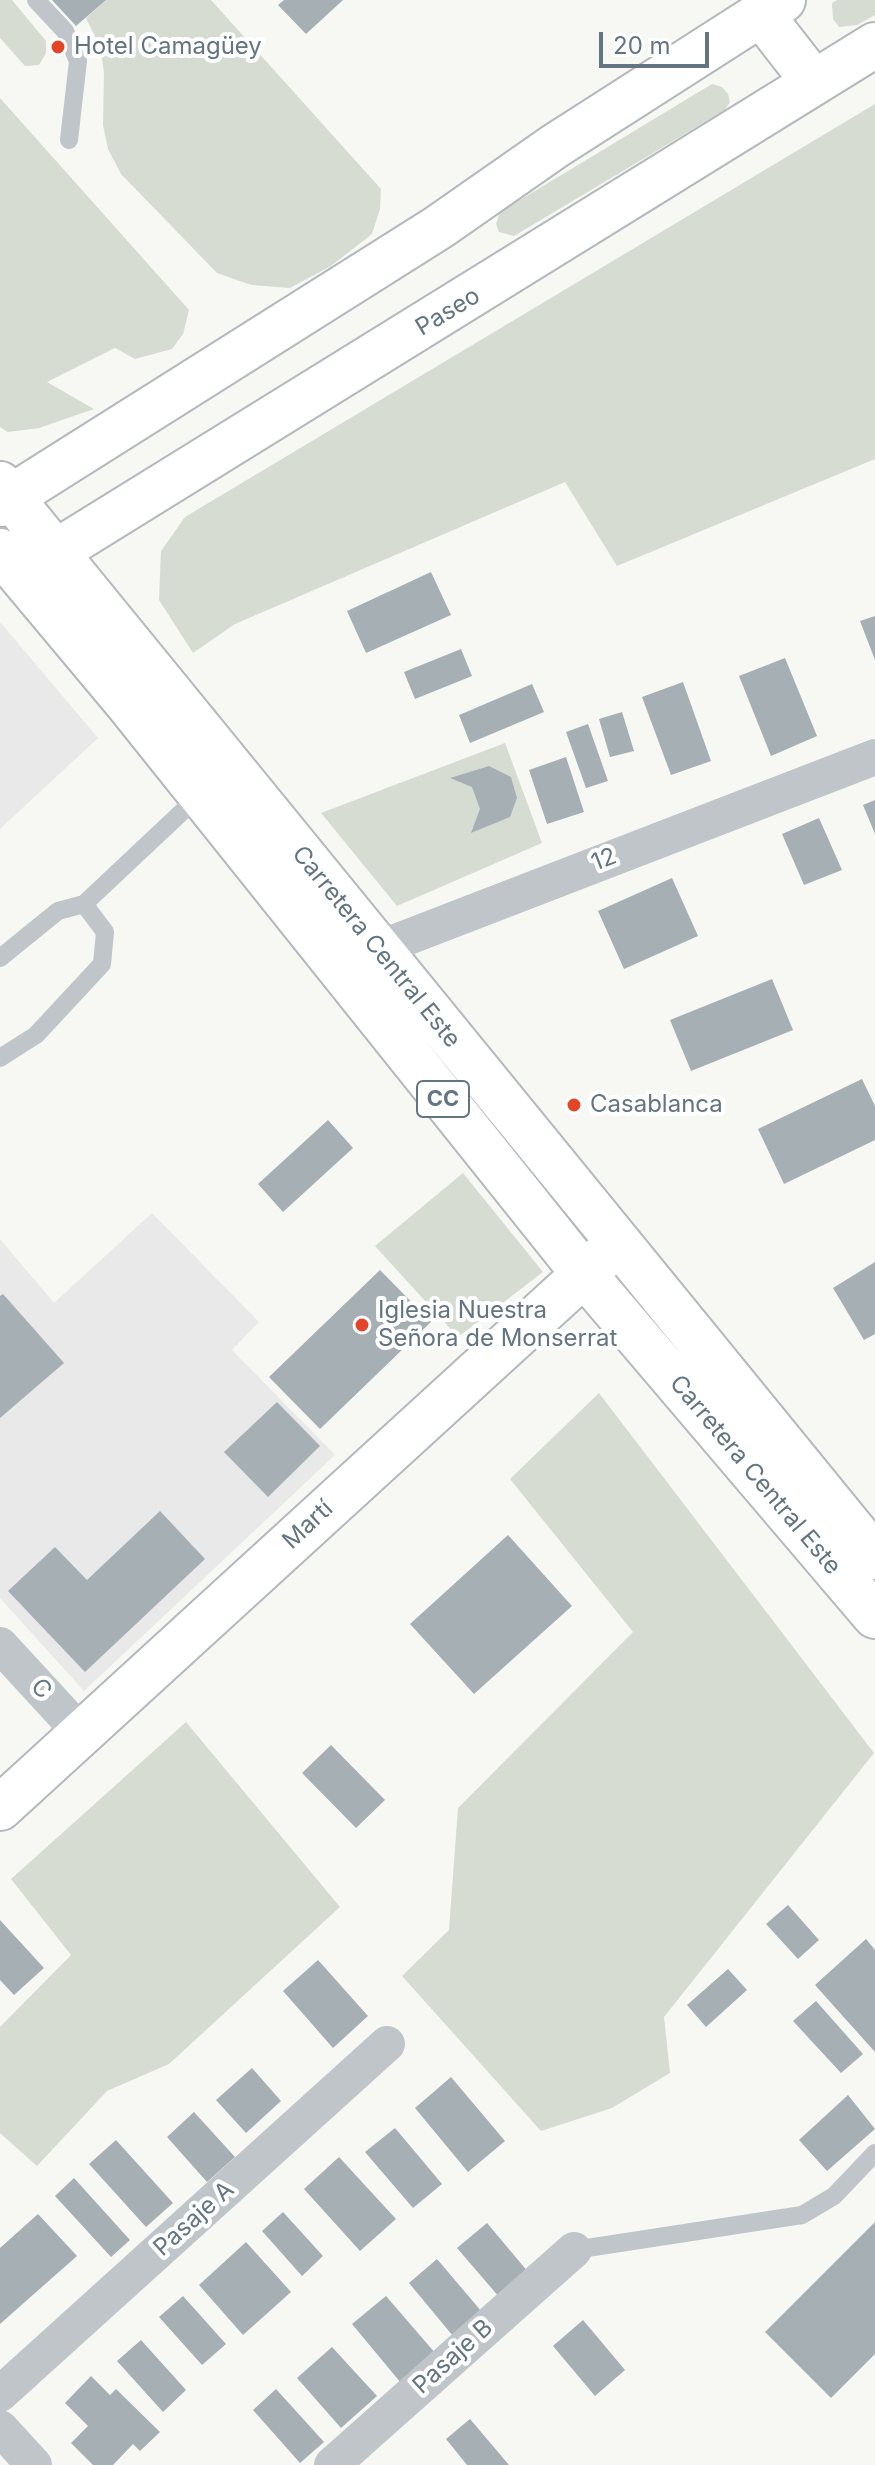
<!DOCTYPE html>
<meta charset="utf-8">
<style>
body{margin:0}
#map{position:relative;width:875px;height:2465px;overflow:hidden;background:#f7f7f4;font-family:Inter,sans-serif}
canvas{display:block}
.scale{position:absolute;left:599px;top:32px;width:110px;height:36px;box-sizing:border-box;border:4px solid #627580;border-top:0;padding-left:10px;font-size:24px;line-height:28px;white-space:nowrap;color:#627580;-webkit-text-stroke:6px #fff;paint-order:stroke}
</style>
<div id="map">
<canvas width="875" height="2465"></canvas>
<div class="scale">20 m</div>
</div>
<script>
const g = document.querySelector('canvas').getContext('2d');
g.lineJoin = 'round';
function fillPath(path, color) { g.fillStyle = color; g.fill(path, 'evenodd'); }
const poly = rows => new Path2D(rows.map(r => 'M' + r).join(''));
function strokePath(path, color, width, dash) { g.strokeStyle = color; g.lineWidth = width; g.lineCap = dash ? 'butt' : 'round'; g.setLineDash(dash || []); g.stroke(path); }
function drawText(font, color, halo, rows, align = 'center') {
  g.font = font + ' Inter,sans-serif'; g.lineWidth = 8; g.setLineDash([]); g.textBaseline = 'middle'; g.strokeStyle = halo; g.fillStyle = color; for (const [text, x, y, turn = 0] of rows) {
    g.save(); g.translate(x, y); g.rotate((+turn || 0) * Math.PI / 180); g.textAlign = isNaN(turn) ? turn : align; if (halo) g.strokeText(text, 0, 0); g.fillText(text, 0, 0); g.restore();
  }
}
fillPath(poly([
 [0,622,98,738,0,829],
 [152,1213,259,1322,232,1350,335,1455,84,1691,0,1598,0,1239,54,1303]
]), '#e8e9e8');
fillPath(poly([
 [0,0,12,0,46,41,46,53,39,65,25,66,0,38],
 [106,0,211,0,381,189,380,209,372,234,331,266,290,288,251,285,217,273,121,174,108,149,103,125,104,72,100,47,86,18],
 [837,0,875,0,875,15,857,25,839,27,833,19,832,3],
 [712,84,722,87,728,94,730,102,725,110,514,236,499,232,496,224,500,212],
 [0,98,189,310,183,334,172,349,135,359,115,348,47,382,94,409,39,428,8,432,0,427],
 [875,104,875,459,617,566,565,482,235,624,193,653,159,600,161,551,185,517],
 [505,743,542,843,397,906,321,813],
 [463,1173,543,1272,458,1337,375,1246],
 [599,1393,874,1753,664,2017,670,2073,612,2108,541,2131,402,1976,449,1930,458,1808,633,1632,510,1479],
 [186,1722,340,1907,169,2064,107,2091,37,2166,0,2133,0,2027,71,1955,11,1879]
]), '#d7dcd3');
fillPath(poly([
 [52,0,106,0,76,26],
 [284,0,343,0,306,34,278,5],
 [431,572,451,615,366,653,347,611],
 [875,616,875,660,860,621],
 [461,649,472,676,415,699,404,672],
 [785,658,817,736,771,756,739,676],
 [683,682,711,761,671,775,642,697],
 [532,684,544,712,470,743,459,715],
 [622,712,634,751,610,757,599,719],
 [588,724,608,781,586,788,566,732],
 [566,757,584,812,547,824,529,770],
 [489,766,511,777,517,798,510,817,471,833,480,809,472,787,450,778],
 [875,800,875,834,863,805],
 [819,818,842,870,804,885,782,834],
 [672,878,698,936,624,969,598,911],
 [772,979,793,1030,691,1071,670,1020],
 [862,1079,875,1106,875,1140,784,1184,758,1129],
 [328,1120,353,1148,283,1212,258,1184],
 [875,1262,875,1334,864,1340,833,1288],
 [380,1270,431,1322,320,1429,269,1377],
 [3,1294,64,1363,0,1418,0,1296],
 [277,1402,320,1446,268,1497,224,1452],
 [160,1511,205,1559,85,1672,8,1591,55,1547,87,1580],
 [508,1535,572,1606,474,1694,410,1624],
 [331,1745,385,1800,356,1828,302,1773],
 [788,1905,819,1940,798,1959,766,1924],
 [0,1920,44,1968,14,1995,0,1980],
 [866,1939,875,1950,875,2052,815,1985],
 [318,1960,368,2016,333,2048,283,1991],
 [728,1969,747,1990,706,2027,687,2005],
 [816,2001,863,2054,841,2073,793,2021],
 [252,2068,281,2101,246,2133,216,2100],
 [451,2077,505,2141,468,2172,415,2108],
 [848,2095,875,2129,827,2171,799,2140],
 [194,2112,235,2157,207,2182,167,2137],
 [395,2128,442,2184,413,2208,365,2152],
 [116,2140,173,2203,146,2227,89,2164],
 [339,2157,396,2219,360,2251,304,2189],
 [74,2178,130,2240,111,2257,55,2196],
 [283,2212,323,2256,302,2276,262,2231],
 [38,2214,77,2256,0,2324,0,2248],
 [875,2222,875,2354,831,2398,765,2332],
 [487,2223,529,2273,500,2298,457,2248],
 [246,2242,291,2292,243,2335,199,2285],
 [437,2259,482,2312,453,2336,409,2283],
 [183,2296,226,2344,202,2365,159,2317],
 [386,2296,436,2354,401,2383,352,2324],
 [583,2320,625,2370,595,2396,553,2346],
 [141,2340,186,2390,163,2412,117,2361],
 [332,2347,377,2396,341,2428,297,2378],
 [91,2376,110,2395,116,2389,160,2432,140,2451,133,2444,113,2465,93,2465,71,2443,88,2426,65,2403],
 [276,2389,324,2442,300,2463,253,2410],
 [470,2419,509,2465,467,2465,446,2439]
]), '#a5afb4');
const secondary = poly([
 [760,13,813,81],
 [0,504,439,227,555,146,783,0],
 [25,571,875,45],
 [0,1808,617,1244]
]);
const primary = poly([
 [0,484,875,1557],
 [0,551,128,704,584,1274,875,1616]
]);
strokePath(secondary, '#b3b9bd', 48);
strokePath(primary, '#b4b9bd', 48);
strokePath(poly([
 [36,0,65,31,78,61,69,140],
 [0,958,58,911,84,904,201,794],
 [0,1058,36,1035,102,964,105,932,84,904],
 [574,2250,802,2215,834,2196,875,2153]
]), '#c0c5c9', 18);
strokePath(poly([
 [354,958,875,757],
 [0,1645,81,1733],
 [0,2394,387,2044],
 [0,2428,34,2465],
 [332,2465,574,2250]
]), '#c0c5c9', 36);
strokePath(secondary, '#fff', 44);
strokePath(primary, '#fff', 44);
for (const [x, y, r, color] of [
 [58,47,8,"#e44427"],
 [574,1105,8,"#e44427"],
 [362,1325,8,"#e44427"]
]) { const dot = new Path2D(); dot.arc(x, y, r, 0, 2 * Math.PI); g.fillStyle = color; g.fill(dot); strokePath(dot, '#fff', 3); }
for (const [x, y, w] of [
 [443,1099,52]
]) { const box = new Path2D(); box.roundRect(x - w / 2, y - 18, w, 36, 6); g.fillStyle = '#fff'; g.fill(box); strokePath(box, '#627580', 2); }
drawText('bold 22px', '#627580', null, [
 ["CC",443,1099]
]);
drawText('24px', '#627580', '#fff', [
 ["Hotel Camagüey",74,47],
 ["Casablanca",590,1105],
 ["Iglesia Nuestra",378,1311],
 ["Señora de Monserrat",378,1339]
], 'left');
drawText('24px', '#627580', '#fff', [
 ["Paseo",448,312,-31],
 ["12",604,860,-21],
 ["Carretera Central Este",376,947,51],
 ["Carretera Central Este",755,1475,50],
 ["Martí",308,1525,-43],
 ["C",41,1689,47],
 ["Pasaje A",194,2219,-42],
 ["Pasaje B",453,2357,-42]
]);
</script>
